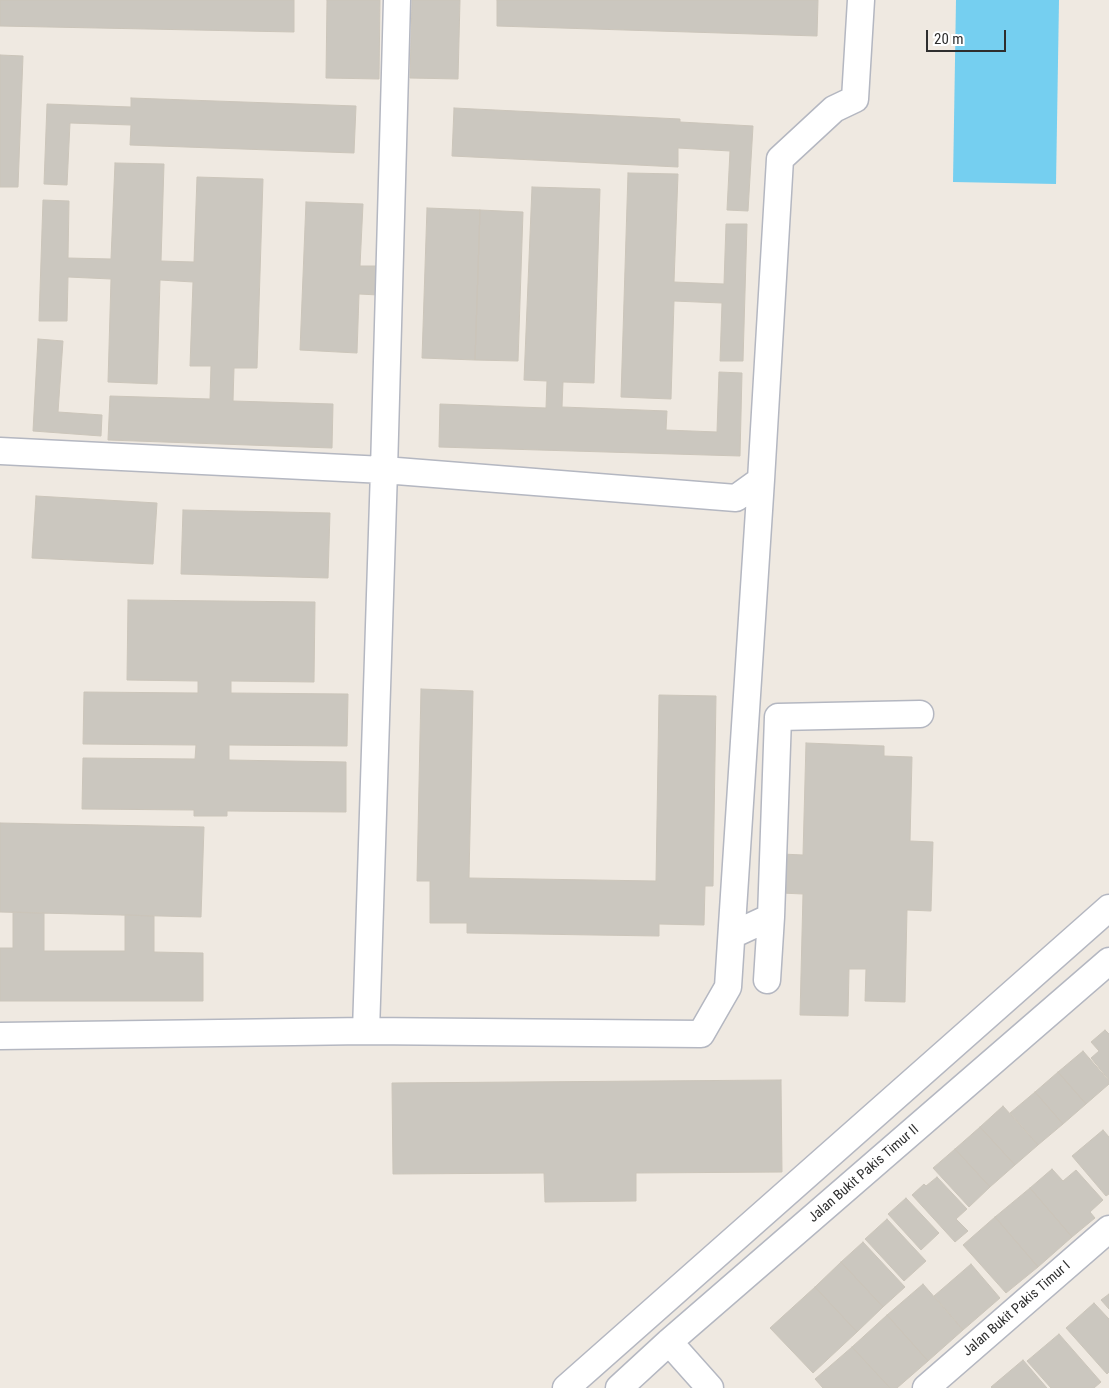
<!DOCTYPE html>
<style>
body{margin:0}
#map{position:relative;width:1109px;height:1388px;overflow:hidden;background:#efe9e1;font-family:"Roboto Condensed",sans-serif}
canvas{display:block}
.scale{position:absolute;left:926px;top:30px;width:80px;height:22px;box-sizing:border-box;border:2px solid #2e2e2e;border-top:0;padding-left:6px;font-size:15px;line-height:18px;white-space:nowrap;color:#2e2e2e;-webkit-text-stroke:4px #fff;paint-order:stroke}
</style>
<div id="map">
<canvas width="1109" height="1388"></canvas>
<div class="scale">20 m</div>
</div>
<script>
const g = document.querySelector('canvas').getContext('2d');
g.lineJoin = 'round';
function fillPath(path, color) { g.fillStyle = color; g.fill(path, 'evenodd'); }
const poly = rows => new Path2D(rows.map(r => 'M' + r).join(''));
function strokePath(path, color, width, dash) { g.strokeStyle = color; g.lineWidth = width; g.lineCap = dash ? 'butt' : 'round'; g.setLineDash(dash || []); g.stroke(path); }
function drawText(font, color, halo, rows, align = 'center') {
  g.font = font + ' "Roboto Condensed",sans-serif'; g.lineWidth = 5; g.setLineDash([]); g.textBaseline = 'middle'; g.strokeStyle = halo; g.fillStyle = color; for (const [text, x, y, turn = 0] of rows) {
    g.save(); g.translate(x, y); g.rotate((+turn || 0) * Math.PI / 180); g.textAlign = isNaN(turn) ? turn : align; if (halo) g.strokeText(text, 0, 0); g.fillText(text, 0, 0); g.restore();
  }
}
fillPath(poly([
 [956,0,1059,0,1056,184,953,182]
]), '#75cff0');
const building = poly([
 [0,0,294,0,294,32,0,26,0,0],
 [327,0,380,0,379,79,326,78,327,0],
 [412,0,460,0,458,79,410,78,412,0],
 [497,0,818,0,817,36,497,26,497,0],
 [0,55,23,56,18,187,0,187,0,55],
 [131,98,356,106,354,153,130,145,131,125,70,123,67,185,44,184,47,104,131,107,131,98],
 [454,108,680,119,680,122,753,126,748,211,727,210,730,151,678,148,678,167,452,156,454,108],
 [115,163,164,164,161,261,194,262,197,177,263,179,257,368,234,368,233,401,333,404,332,448,108,440,110,396,210,399,211,366,190,366,193,282,160,280,157,384,108,382,111,279,68,277,67,321,39,321,43,200,69,201,68,258,111,259,115,163],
 [628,173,678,174,674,282,724,284,726,224,747,224,743,361,720,361,722,303,674,301,671,399,621,397,628,173],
 [532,187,600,189,594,383,563,382,562,407,667,411,666,430,717,432,719,372,742,373,740,456,439,447,440,404,546,408,547,381,524,380,532,187],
 [306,202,363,204,360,266,379,266,378,295,359,294,357,353,300,350,306,202],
 [427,208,480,210,475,360,422,358,427,208],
 [480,210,523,212,518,361,475,360,480,210],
 [38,339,63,341,58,412,102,415,101,436,33,431,38,339],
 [36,496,157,503,153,564,32,558,36,496],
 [183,510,330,513,328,578,181,574,183,510],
 [128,600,315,602,314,682,231,681,231,693,348,694,347,746,229,745,229,760,346,762,346,812,227,811,227,816,194,816,194,810,82,809,83,758,195,759,196,745,83,744,84,692,198,693,198,681,127,680,128,600],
 [421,689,473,691,469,878,656,881,659,695,716,696,713,886,705,886,704,925,659,924,659,936,467,933,467,923,430,923,430,881,417,881,421,689],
 [806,743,884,746,884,756,912,757,910,841,933,842,931,911,907,910,905,1002,865,1001,866,969,849,969,848,1016,800,1015,803,894,781,893,782,854,803,855,806,743],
 [0,823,204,827,201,917,0,912,0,823],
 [13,912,44,913,44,951,125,951,125,915,154,916,154,952,203,953,203,1001,0,1001,0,948,13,948,13,912],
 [1105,1030,1109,1034,1109,1080,1091,1058,1099,1051,1091,1042,1105,1030],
 [1083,1051,1109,1081,1109,1084,1086,1104,1058,1072,1083,1051],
 [1058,1072,1086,1104,1063,1124,1035,1092,1058,1072],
 [781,1080,782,1172,636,1173,636,1201,545,1202,544,1173,393,1174,392,1083,781,1080],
 [1035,1092,1063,1124,1038,1145,1010,1113,1035,1092],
 [1003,1106,1038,1145,1015,1165,980,1127,1003,1106],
 [980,1127,1015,1165,990,1187,955,1149,980,1127],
 [1103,1130,1109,1137,1109,1194,1106,1196,1072,1156,1103,1130],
 [955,1149,990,1187,969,1207,933,1168,955,1149],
 [1052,1169,1063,1181,1076,1170,1103,1200,1090,1212,1095,1218,1072,1237,1030,1188,1052,1169],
 [937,1177,967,1209,956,1219,968,1231,955,1242,912,1195,924,1184,926,1186,937,1177],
 [1030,1188,1072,1237,1038,1267,995,1217,1030,1188],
 [906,1198,939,1233,921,1250,888,1214,906,1198],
 [995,1217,1038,1267,1006,1293,963,1245,995,1217],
 [887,1219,926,1261,904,1281,865,1239,887,1219],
 [863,1242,905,1287,883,1307,841,1262,863,1242],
 [841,1262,883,1307,857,1332,815,1287,841,1262],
 [971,1264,1000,1298,963,1330,934,1296,971,1264],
 [923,1284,963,1330,928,1361,887,1315,923,1284],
 [815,1287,857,1332,813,1373,770,1328,815,1287],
 [1109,1294,1109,1309,1101,1300,1109,1294],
 [1094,1303,1109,1319,1109,1372,1107,1374,1066,1328,1094,1303],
 [887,1315,928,1361,897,1388,890,1388,852,1347,887,1315],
 [1059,1334,1101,1382,1094,1388,1051,1388,1027,1361,1059,1334],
 [852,1347,890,1388,823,1388,815,1379,852,1347],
 [1023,1360,1047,1388,992,1388,991,1387,1023,1360]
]);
fillPath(building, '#cbc7bf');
strokePath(building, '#cbc5ba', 1);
const minor = poly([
 [0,451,384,470,736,498,761,480,780,159,834,109,855,99,861,0],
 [732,935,771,917,778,717,920,714],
 [767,980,771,917],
 [366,1031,384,470,397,0],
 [0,1036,366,1031,701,1034,728,987,761,480],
 [669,1342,710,1388],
 [566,1388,1109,908],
 [619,1388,669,1342,1109,961],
 [926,1388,1109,1229]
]);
strokePath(minor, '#b4b7c1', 29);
strokePath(minor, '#fff', 26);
drawText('14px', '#2e2e2e', '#fff', [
 ["Jalan Bukit Pakis Timur II",864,1174,-41],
 ["Jalan Bukit Pakis Timur I",1017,1309,-41]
]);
</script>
